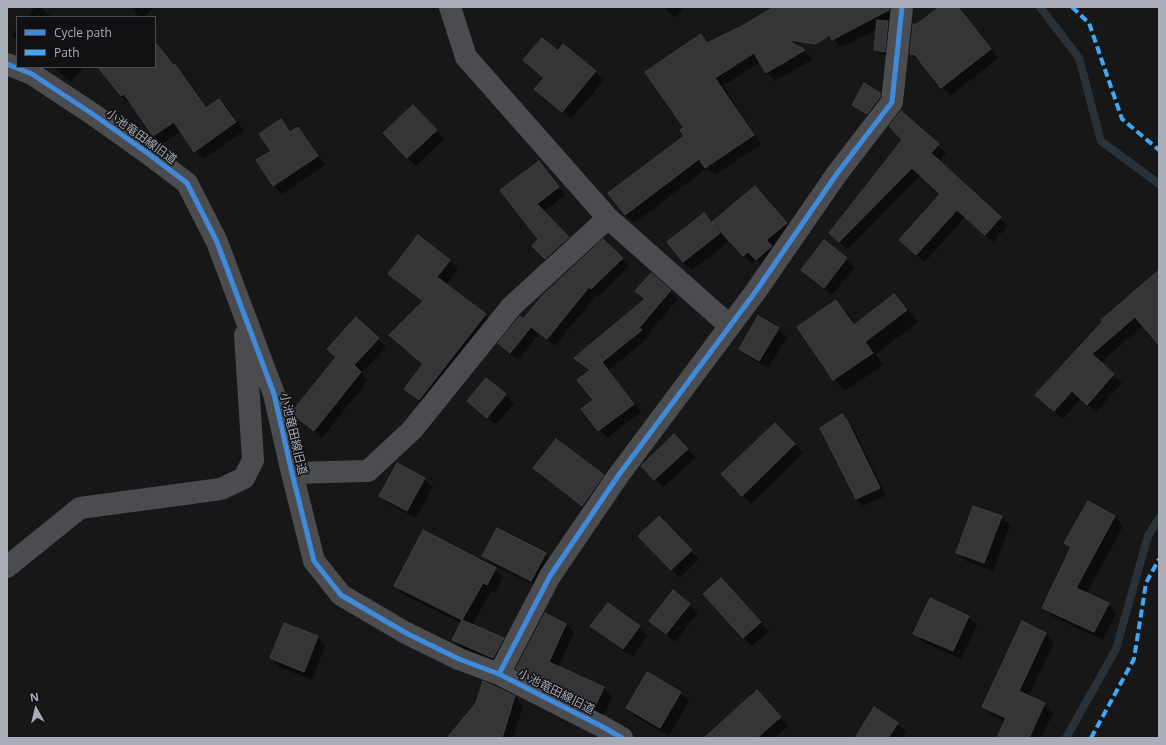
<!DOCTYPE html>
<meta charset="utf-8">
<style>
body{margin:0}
#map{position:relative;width:1166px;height:745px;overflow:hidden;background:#171717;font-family:"Open Sans",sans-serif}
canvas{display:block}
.frame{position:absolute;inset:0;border:8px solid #a8adb8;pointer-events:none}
.legend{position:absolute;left:16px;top:16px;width:140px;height:52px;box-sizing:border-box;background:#111113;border:1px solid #4d4f55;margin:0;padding:5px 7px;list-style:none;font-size:12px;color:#a8adb8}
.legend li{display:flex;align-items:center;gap:8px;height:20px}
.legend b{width:20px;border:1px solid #4d4f55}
.north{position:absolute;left:16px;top:689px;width:40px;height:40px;-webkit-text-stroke:3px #111113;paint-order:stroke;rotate:352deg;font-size:11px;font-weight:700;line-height:16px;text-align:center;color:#a8adb8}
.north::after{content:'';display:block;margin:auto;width:14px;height:18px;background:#a8adb8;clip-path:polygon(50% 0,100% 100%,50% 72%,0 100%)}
</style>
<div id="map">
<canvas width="1166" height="745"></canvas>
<div class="frame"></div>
<ul class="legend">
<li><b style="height:5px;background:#408adc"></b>Cycle path</li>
<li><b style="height:5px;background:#3fa9f5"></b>Path</li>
</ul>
<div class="north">N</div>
</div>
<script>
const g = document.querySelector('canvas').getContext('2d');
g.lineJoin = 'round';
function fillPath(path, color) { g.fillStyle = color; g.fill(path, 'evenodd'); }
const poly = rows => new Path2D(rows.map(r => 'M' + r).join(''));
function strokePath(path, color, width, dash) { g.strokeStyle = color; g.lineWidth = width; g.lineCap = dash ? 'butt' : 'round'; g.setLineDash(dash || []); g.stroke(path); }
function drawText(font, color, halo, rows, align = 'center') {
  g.font = font + ' "Open Sans","Noto Sans JP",sans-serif'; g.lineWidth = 3; g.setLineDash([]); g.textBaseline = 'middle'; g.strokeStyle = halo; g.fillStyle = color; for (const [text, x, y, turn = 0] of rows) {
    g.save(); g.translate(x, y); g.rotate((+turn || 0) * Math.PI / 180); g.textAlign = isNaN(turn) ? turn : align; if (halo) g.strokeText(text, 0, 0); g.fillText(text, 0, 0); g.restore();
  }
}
fillPath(poly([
 [35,7,40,7,52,17,27,17],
 [131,7,154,7,154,8,144,17,139,17],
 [664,7,685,7,674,17],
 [816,7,887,7,894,20,889,23,892,26,888,55,879,54,875,50,877,29,842,47,833,39],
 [940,7,958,7,998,58,950,96,941,87,922,63,919,62,911,54,917,25],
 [782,17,800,48,813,59,775,81,767,73,760,62,723,86,761,144,715,175,707,168,634,223,626,215,610,194,685,136,701,35,709,43],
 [17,29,17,40,12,35],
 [155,41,175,66,184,74,207,108,219,100,228,108,244,131,203,159,195,151,181,131,162,144,154,136,131,103,130,104,121,96,108,67,155,67],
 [564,45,604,80,571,119,544,97,544,78,524,60,558,52],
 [53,67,84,67,71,82],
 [875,90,884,98,872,117,854,107,851,103],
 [413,107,444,139,416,166,385,133],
 [901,113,946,153,939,161,1008,226,993,242,965,217,925,262,908,248,900,240,941,195,920,176,848,249,838,241,903,140],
 [281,120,292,132,298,128,306,137,325,165,282,194,273,185,272,151],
 [539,162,565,195,543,212,575,245,553,265,533,246,540,239,502,191],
 [755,187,794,232,765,268,757,260,752,264,718,227,717,228,728,242,692,270,683,262,704,214,713,223],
 [418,236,450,261,458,269,446,285,485,314,493,323,428,408,413,397,405,389,424,364,390,335,423,302,397,282,389,274],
 [603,240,629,266,599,296,597,294,555,346,539,334,518,360,499,343],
 [846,259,855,267,832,295,810,278,802,270],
 [1159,273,1159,340,1143,326,1100,363,1122,383,1096,412,1081,399,1063,419,1045,403,1104,321],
 [651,274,678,299,646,336,648,338,609,370,641,412,607,438,583,409,594,401,590,371,575,358,646,300,637,291],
 [894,295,906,307,918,322,876,354,883,365,845,391,834,379,836,301,847,312,856,325],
 [759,317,779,329,787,338,768,368,749,357,740,349],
 [357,318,386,347,361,373,368,380,322,438,293,413,337,357],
 [486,380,514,403,496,425,469,401],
 [842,415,854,430,886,495,863,506,856,499,822,428],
 [775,424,803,453,751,504,722,474],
 [683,444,696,458,663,487,643,466],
 [535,468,603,475,611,484,591,513,543,477],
 [424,479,433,487,416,518,389,504,381,495],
 [1088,502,1115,517,1123,526,1086,594,1108,604,1116,613,1103,640,1052,616,1043,608,1071,548,1066,543],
 [1001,517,1010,525,993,571,966,561,958,553],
 [668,526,699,559,680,578,639,536],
 [545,554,554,562,540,588,492,564,483,556],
 [495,569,503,577,495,593,491,591,472,625,503,639,511,647,501,666,462,648,454,640,461,623,403,594,395,586],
 [729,588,769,631,752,646,704,594],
 [689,604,698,613,675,642,650,621],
 [545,615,566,624,574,633,558,667,604,688,612,697,603,716,526,677,517,668],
 [968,617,977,625,961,659,923,642,915,633],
 [1022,623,1046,634,1054,642,1028,697,1044,704,1053,713,1041,738,998,738,1006,722,992,715,983,707],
 [592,626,639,627,648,635,632,657,600,634],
 [317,637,325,646,312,680,279,667,271,658],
 [484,683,515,697,523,706,513,738,448,738,477,703],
 [680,693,689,701,669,736,635,716,627,708],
 [765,700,788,726,775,738,706,738],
 [897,724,906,732,902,738,856,738]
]), '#0007');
strokePath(poly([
 [1040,7,1079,58,1101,141,1159,184],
 [1066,738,1116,649,1148,536,1159,518]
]), '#2a3239', 8);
const building = poly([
 [774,7,889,7,889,10,832,40,830,35,816,44,788,40,805,50,766,73,754,53,715,78,754,135,705,168,699,159,625,215,608,193,684,136,680,130,684,128,645,72,701,34,707,43,742,26,774,7],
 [939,7,958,7,991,49,941,88,915,55,910,54,913,24,917,24,939,7],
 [877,20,888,21,885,52,874,50,877,20],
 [542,38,558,51,563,44,596,71,562,112,534,89,544,78,523,60,542,38],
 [155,42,174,66,175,64,206,108,219,99,236,122,194,152,174,122,153,136,124,94,121,96,98,67,155,67,155,42],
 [864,83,880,93,880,97,867,114,852,105,864,83],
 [413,105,437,130,407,158,383,133,413,105],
 [901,111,939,144,931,153,1001,217,985,235,957,210,916,255,899,240,940,194,912,168,839,242,829,233,902,140,889,126,901,111],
 [281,119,290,132,298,127,318,156,273,186,256,160,271,151,259,134,281,119],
 [539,161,559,187,537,204,569,237,545,259,532,246,538,239,500,190,539,161],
 [755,186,787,223,766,240,772,246,756,260,748,252,743,256,712,222,755,186],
 [704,213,720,233,683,262,667,242,704,213],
 [418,235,450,260,437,277,486,314,419,400,404,389,423,364,389,335,423,301,388,274,418,235],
 [603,239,623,258,591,289,589,287,547,339,531,327,510,353,498,343,520,316,523,319,543,295,603,239],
 [824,240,847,258,824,288,801,270,824,240],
 [1159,270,1159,345,1135,317,1092,354,1114,374,1087,405,1072,391,1054,411,1035,395,1103,321,1101,320,1159,270],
 [651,273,671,290,639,328,642,330,602,362,634,404,598,431,581,409,593,400,577,380,590,370,574,358,645,299,635,291,651,273],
 [894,294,907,310,865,342,873,353,833,380,797,327,836,300,854,325,894,294],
 [758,316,779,328,759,361,739,349,758,316],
 [356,317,379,338,354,365,361,372,314,431,291,413,336,357,327,349,356,317],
 [486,378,506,394,487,418,467,401,486,378],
 [842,414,848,422,880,488,856,499,820,428,842,414],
 [775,423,795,444,742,496,721,474,775,423],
 [674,434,688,449,654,480,641,466,674,434],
 [556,439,604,475,582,506,533,468,556,439],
 [397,463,425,478,407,511,379,496,397,463],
 [1088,501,1115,516,1076,588,1109,603,1094,632,1042,608,1071,547,1064,543,1088,501],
 [973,506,1002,516,984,563,956,553,973,506],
 [659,516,692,550,671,570,638,536,659,516],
 [497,528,546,553,531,581,482,556,497,528],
 [423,530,496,568,487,585,483,583,462,620,504,638,493,658,452,640,462,620,394,586,423,530],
 [721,578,761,622,743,638,703,594,721,578],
 [673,590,690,604,666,634,649,621,673,590],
 [930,598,969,616,953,651,913,634,930,598],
 [608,603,640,626,623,649,590,626,608,603],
 [545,613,566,624,549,662,604,687,594,709,516,669,545,613],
 [1022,621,1046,633,1019,691,1045,703,1029,738,997,738,1006,718,982,707,1022,621],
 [284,623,318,636,304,672,270,658,284,623],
 [647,672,681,692,660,728,626,708,647,672],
 [483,681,515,696,502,738,447,738,476,703,483,681],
 [757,690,781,717,757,738,704,738,757,690],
 [874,707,898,723,888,738,855,738,874,707]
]);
fillPath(building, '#353536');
strokePath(building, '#3f4043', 1);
strokePath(poly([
 [450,7,466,57,608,218,730,326],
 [7,64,32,74,94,115,146,152,187,183,217,242,274,394,292,473,314,561,341,595,406,633,459,659,499,674,603,727,622,738],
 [292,473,368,471,412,430,512,306,608,218],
 [7,567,80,508,221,489,244,478,253,460,245,335],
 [499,674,550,576,618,476,756,291,836,175,892,102,902,7]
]), '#4b4c50', 22);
strokePath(poly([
 [1072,7,1089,23,1122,119,1159,150],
 [1091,738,1134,659,1146,583,1159,559]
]), '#3fa9f5', 4, [8, 4]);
strokePath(poly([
 [7,64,32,74,94,115,146,152,187,183,217,242,274,394,292,473,314,561,341,595,406,633,459,659,499,674,603,727,622,738],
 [499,674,550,576,618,476,756,291,836,175,892,102,902,7]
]), '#408adc', 5);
drawText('12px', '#a8adb8', '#111113', [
 ["小池竜田線旧道",141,137,36],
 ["小池竜田線旧道",293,434,77],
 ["小池竜田線旧道",556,692,27]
]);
</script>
